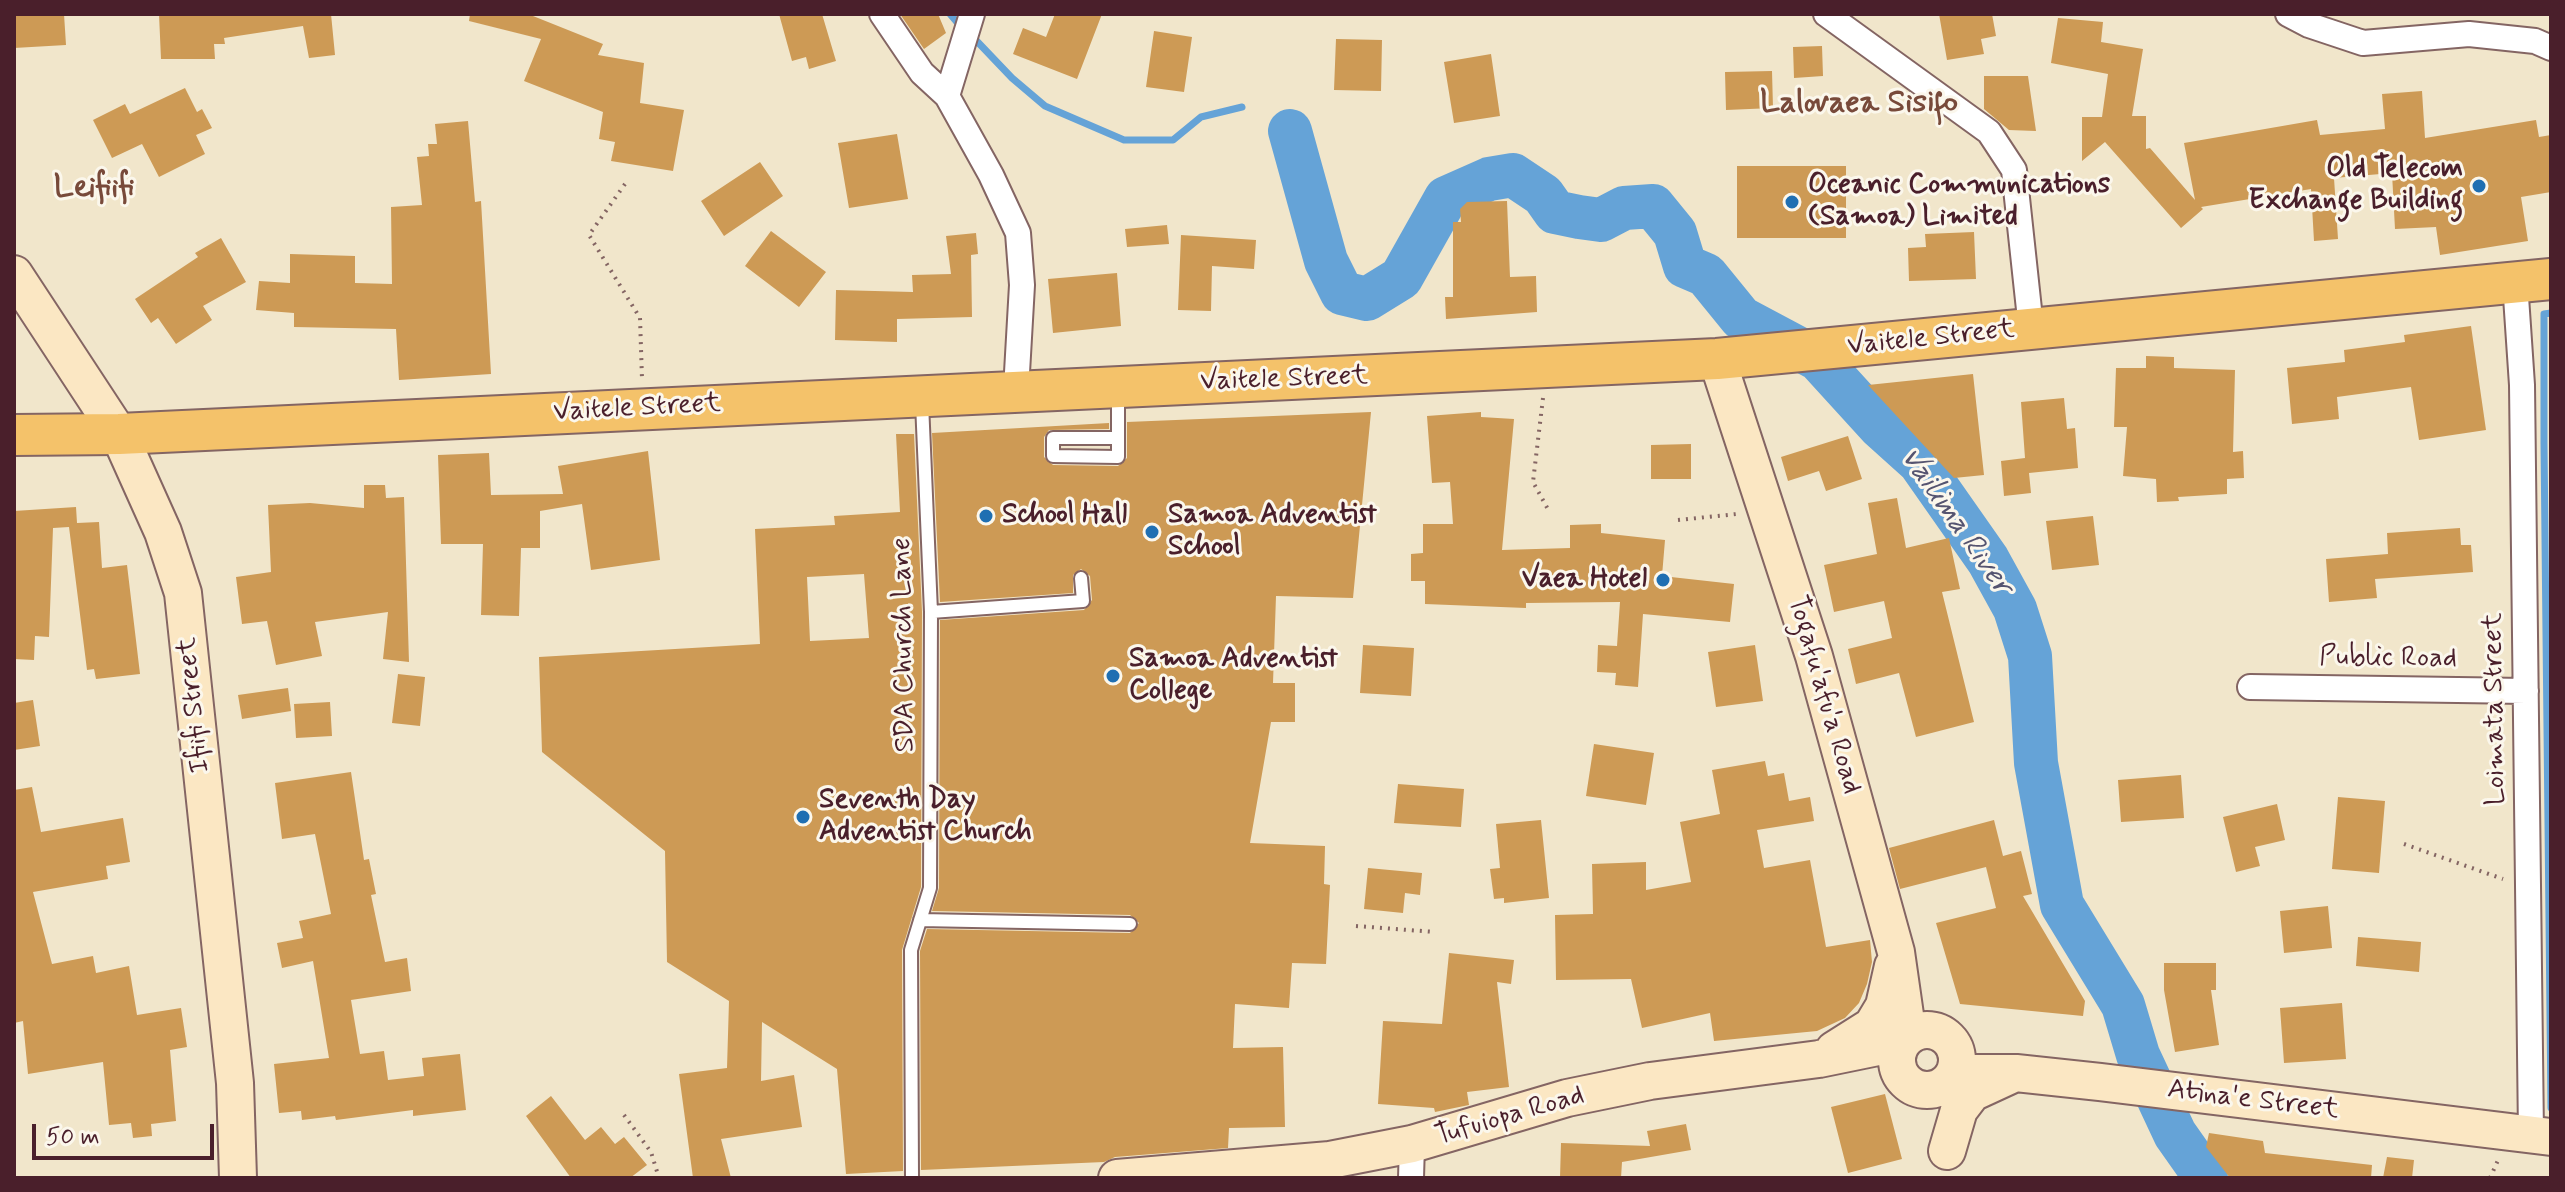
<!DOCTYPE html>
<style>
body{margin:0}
#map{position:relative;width:2565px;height:1192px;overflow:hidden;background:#f1e6cb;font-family:Mynerve,sans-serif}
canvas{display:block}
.frame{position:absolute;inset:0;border:16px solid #4a1f2b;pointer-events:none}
.scale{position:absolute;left:32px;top:1124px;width:182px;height:36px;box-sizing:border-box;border:4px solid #4a1f2b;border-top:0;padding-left:10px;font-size:24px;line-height:28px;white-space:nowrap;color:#4a1f2b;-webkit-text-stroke:6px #fbf7ec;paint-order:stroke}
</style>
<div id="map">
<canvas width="2565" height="1192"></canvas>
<div class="frame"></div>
<div class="scale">50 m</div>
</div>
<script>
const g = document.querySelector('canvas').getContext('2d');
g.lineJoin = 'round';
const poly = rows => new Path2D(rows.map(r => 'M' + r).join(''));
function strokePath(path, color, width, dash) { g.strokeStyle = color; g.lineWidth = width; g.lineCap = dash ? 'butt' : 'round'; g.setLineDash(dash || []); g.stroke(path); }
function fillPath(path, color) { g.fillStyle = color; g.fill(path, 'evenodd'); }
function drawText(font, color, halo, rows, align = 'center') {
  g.font = font + ' Mynerve,sans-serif'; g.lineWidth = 6; g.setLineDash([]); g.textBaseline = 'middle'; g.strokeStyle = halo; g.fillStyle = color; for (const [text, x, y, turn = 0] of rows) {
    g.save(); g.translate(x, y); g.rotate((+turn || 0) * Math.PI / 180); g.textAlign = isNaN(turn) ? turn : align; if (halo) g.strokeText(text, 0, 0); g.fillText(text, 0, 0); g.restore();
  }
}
strokePath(poly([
 [950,14,961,27],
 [971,35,1012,78,1045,106,1124,140,1173,140,1201,117,1242,107],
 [2551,313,2544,314,2544,443,2551,1108]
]), '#65a3d7', 7);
strokePath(poly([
 [1290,131,1326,261,1342,293,1367,299,1401,278,1446,198,1489,179,1513,175,1543,195,1555,212,1579,217,1601,220,1624,208,1653,206,1675,233,1685,266,1706,275,1741,318,1818,359,1880,427,1920,463,1988,560,2015,609,2030,656,2036,763,2062,905,2123,1005,2138,1055,2175,1134,2206,1178]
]), '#65a3d7', 44);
fillPath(poly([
 [14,14,64,14,66,45,14,48],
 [159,14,331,14,335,55,309,58,303,26,224,38,225,44,214,44,215,59,161,59],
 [470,14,528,14,603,44,598,55,644,63,640,103,684,110,673,171,611,161,615,142,599,139,603,112,524,81,541,39,469,21],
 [779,14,822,14,836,61,809,69,806,57,792,61],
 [900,14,938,14,946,33,924,49],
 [1055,14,1102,14,1077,79,1013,54,1023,28,1046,37],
 [1939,14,1992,14,1996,36,1981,39,1984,54,1947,60],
 [2058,18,2103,22,2101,42,2143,49,2132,116,2146,116,2146,149,2150,148,2195,200,2184,143,2317,120,2320,135,2385,129,2382,94,2422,91,2425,138,2536,120,2539,137,2551,135,2551,192,2521,197,2528,241,2440,255,2436,227,2395,229,2392,173,2334,178,2338,239,2314,241,2311,189,2201,207,2203,209,2181,228,2105,142,2082,161,2082,117,2102,117,2108,74,2051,63],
 [1154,31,1192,37,1184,92,1146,87],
 [1336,39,1382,40,1381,91,1334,90],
 [1822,46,1823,76,1794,78,1793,47],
 [1491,54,1500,116,1454,123,1444,62],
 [1772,71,1773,108,1726,110,1725,72],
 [1984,76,2028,76,2036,131,2009,130,1984,109],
 [185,88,197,112,202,109,212,128,196,135,205,154,159,177,142,144,112,158,93,120,125,104,130,114],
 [468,121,475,202,481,201,491,374,399,380,396,329,294,327,294,313,256,310,259,281,290,283,290,254,355,256,355,283,392,284,391,207,422,205,417,157,429,156,428,144,437,144,435,124],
 [897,134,908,199,849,208,838,143],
 [760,162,783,196,724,236,701,201],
 [1737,166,1846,166,1846,238,1737,238],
 [1507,201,1510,277,1536,276,1537,312,1446,319,1445,297,1453,297,1453,222,1461,222,1460,209,1467,202],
 [1167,225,1169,244,1127,247,1125,229],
 [771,231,826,272,799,307,745,266],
 [1974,232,1976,279,1909,281,1908,248,1926,247,1925,234],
 [976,233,978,254,971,255,972,317,897,319,897,342,835,340,836,290,913,292,912,275,951,274,946,236],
 [1181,235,1256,240,1254,269,1212,266,1211,311,1178,310],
 [221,238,246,282,203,306,212,320,176,344,158,318,151,323,135,299,198,257,195,253],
 [1117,273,1121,326,1053,333,1048,279],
 [2471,326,2486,430,2419,440,2411,387,2337,397,2339,419,2292,424,2287,368,2345,362,2344,350,2405,342,2404,335],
 [2146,356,2174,357,2174,368,2235,370,2233,452,2243,451,2244,478,2227,479,2227,494,2178,497,2179,501,2157,502,2156,479,2123,476,2127,427,2114,427,2116,368,2146,368],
 [1973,374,1984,475,1954,478,1868,385],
 [2064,398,2067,429,2075,428,2078,468,2029,473,2031,493,2004,496,2001,461,2025,458,2021,402],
 [1371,412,1353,598,1276,596,1273,683,1295,683,1295,722,1271,722,1250,843,1325,846,1324,884,1330,885,1326,964,1292,963,1289,1008,1235,1004,1233,1048,1283,1047,1285,1127,1229,1128,1228,1148,1115,1157,1104,1162,921,1170,920,951,927,929,1130,933,1139,923,1130,915,932,911,939,888,940,620,1084,610,1092,600,1090,576,1081,569,1073,575,1073,593,940,602,932,433,1109,423,1109,429,1049,430,1044,437,1044,457,1053,465,1118,466,1127,458,1127,422],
 [1481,412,1481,417,1514,419,1502,550,1570,548,1570,525,1601,524,1601,533,1665,540,1662,576,1734,584,1730,622,1643,614,1638,687,1615,685,1616,673,1597,672,1598,645,1617,646,1620,602,1526,603,1526,608,1425,604,1425,581,1411,581,1411,554,1423,553,1423,524,1453,524,1450,482,1432,483,1427,416],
 [896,434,914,434,922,612,921,887,902,950,903,1171,846,1174,837,1069,762,1022,761,1081,794,1075,802,1127,721,1139,731,1178,693,1178,679,1074,727,1068,729,1001,667,962,665,851,542,752,539,657,760,644,755,529,835,525,834,516,900,512],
 [864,574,869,638,810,641,807,577],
 [1848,436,1862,479,1826,491,1819,471,1788,481,1781,457],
 [1691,444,1691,479,1651,479,1651,445],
 [648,451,660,560,591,570,582,504,540,511,540,548,521,548,519,616,481,615,483,544,441,544,438,455,489,453,491,495,563,494,558,466],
 [364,485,385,485,386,498,404,497,409,662,383,659,388,612,315,622,322,656,276,665,267,621,242,624,236,577,271,572,268,505,310,503,364,508],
 [1897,498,1906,548,1949,538,1960,589,1942,592,1974,722,1916,737,1899,673,1856,684,1848,649,1892,638,1884,601,1834,612,1824,565,1877,554,1868,503],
 [76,507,77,523,99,522,102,568,127,565,140,674,96,679,94,669,87,670,69,527,53,528,49,637,35,636,34,660,14,659,14,511],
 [2093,516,2099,565,2052,570,2046,521],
 [2460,528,2461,545,2471,545,2473,572,2375,579,2377,598,2329,602,2326,559,2388,554,2387,533],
 [1363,645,1414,648,1411,696,1360,693],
 [1755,645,1763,701,1716,707,1708,652],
 [398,674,425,677,420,726,392,723],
 [288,688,291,711,242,719,238,695],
 [33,700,40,746,14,750,14,703],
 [330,702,332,736,296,738,294,704],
 [1594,744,1654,753,1646,805,1586,796],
 [1765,761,1768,776,1784,773,1789,801,1810,797,1814,821,1757,830,1764,868,1810,860,1826,947,1870,940,1872,962,1867,984,1859,1003,1845,1018,1817,1031,1714,1041,1710,1013,1642,1028,1631,979,1556,980,1555,915,1593,914,1592,864,1646,862,1646,890,1691,882,1680,822,1720,814,1712,770],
 [351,772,364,860,369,859,376,894,371,895,385,962,407,958,411,991,351,1000,360,1054,384,1051,388,1080,424,1076,422,1058,460,1054,466,1110,413,1116,413,1110,336,1120,335,1116,302,1120,301,1111,279,1113,274,1064,329,1058,313,961,282,968,277,943,303,938,299,921,331,914,315,834,282,839,275,783],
 [2181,775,2184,818,2121,822,2118,780],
 [1398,784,1464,789,1461,827,1394,823],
 [32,787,41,832,123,818,130,862,106,866,108,879,33,892,52,964,93,956,96,973,129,966,137,1015,181,1008,187,1047,170,1050,176,1121,151,1124,152,1136,133,1138,131,1123,109,1125,103,1062,28,1074,23,1021,14,1023,14,790],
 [2338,797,2385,801,2379,873,2332,869],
 [2277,804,2285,840,2255,847,2260,866,2236,872,2223,817],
 [1541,820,1549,898,1504,903,1504,898,1494,899,1490,869,1500,868,1496,824],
 [1994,820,2003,856,2021,851,2032,894,2023,896,2085,1001,2083,1016,1960,1004,1936,923,1996,908,1986,867,1900,889,1889,848],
 [1368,868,1422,873,1420,895,1405,893,1403,913,1364,909],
 [2328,906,2332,948,2284,953,2280,911],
 [2358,937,2421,942,2419,972,2356,966],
 [1449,953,1514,960,1511,984,1497,982,1509,1087,1467,1092,1469,1105,1435,1112,1434,1108,1378,1104,1383,1021,1442,1024],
 [2164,963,2216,963,2216,990,2211,990,2219,1045,2175,1052,2164,990],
 [2342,1003,2346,1059,2284,1063,2280,1008],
 [1885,1094,1902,1159,1848,1173,1831,1107],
 [551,1096,585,1140,601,1127,615,1144,624,1137,647,1165,630,1178,571,1178,526,1116],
 [1686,1124,1691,1150,1622,1162,1621,1178,1560,1178,1561,1143,1650,1146,1647,1131],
 [2209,1133,2263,1141,2265,1153,2372,1165,2371,1178,2230,1178,2206,1147],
 [2387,1157,2414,1160,2412,1178,2383,1178]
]), '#cd9a55');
const lane = poly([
 [1118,438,1053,438,1053,456,1118,457,1118,392],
 [931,612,1083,601,1081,578],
 [920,920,1130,924],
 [912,1178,911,950,930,888,931,612,922,403]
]);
const street = poly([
 [882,14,922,73,947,96,991,175,1018,233,1022,285,1016,390],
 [1826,14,1989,132,2014,170,2031,328],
 [2288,14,2309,25,2363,43,2469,34,2535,41,2551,48],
 [947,96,972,14],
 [2515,282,2522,385,2531,1135],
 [2250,687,2526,691],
 [1411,1178,1412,1144]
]);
const secondary = poly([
 [14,274,119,434,163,532,183,593,235,1083,238,1178],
 [1717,359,1814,656,1896,952,1908,1036],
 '1897 1060a30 30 0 1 1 60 0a30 30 0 1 1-60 0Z',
 [1834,1050,1872,1026,1884,1006,1893,966],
 [1954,1073,2016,1073,2100,1082,2551,1137],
 [1947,1151,1959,1110,1972,1093,2011,1075],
 [1117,1178,1330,1160,1412,1144,1567,1098,1650,1081,1819,1059,1902,1042]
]);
const primary = poly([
 [14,435,119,434,1717,359,2551,279]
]);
strokePath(lane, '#846563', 16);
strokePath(street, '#846563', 28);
strokePath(secondary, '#846563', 40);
strokePath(primary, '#846563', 44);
strokePath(poly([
 [625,184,589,235,640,318,642,379],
 [1543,398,1533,482,1550,513],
 [1678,520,1737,514],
 [2404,844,2503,879],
 [1356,926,1435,932],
 [624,1115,651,1152,659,1178],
 [2490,1178,2499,1158]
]), '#846563', 4, [2, 6]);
strokePath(lane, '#fff', 12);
strokePath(street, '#fff', 24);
strokePath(secondary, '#fbe7c3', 36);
strokePath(primary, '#f4c26a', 40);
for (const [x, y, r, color] of [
 [2479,186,8,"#1f6fb2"],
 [1792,202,8,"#1f6fb2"],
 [986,516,8,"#1f6fb2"],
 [1152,532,8,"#1f6fb2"],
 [1663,580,8,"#1f6fb2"],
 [1113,676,8,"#1f6fb2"],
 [803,817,8,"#1f6fb2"]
]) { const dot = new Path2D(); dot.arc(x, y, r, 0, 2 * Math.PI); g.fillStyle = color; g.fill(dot); strokePath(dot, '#fbf7ec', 3); }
drawText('bold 28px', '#4a1f2b', '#fbf7ec', [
 ["Old Telecom",2463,170,"right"],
 ["Exchange Building",2463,202,"right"],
 ["Oceanic Communications",1808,186],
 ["(Samoa) Limited",1808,218],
 ["School Hall",1002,516],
 ["Samoa Adventist",1168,516],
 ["School",1168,548],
 ["Vaea Hotel",1647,580,"right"],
 ["Samoa Adventist",1129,660],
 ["College",1129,692],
 ["Seventh Day",819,801],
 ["Adventist Church",819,833]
], 'left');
drawText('28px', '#4a1f2b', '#fbf7ec', [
 ["Vaitele Street",1931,339,-6],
 ["Vaitele Street",1284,380,-2],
 ["Vaitele Street",637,409,-3],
 ["SDA Church Lane",905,645,-91],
 ["Public Road",2388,659,1],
 ["Togafu'afu'a Road",1823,695,74],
 ["Ifiifi Street",195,705,-96],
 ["Loimata Street",2496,709,-91],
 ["Atina'e Street",2253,1101,7],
 ["Tufuiopa Road",1510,1117,-16]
]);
drawText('italic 30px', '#555470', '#fbf7ec', [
 ["Vailima River",1955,522,55]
]);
drawText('bold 32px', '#784a3a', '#fbf7ec', [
 ["Lalovaea Sisifo",1859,104],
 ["Leifiifi",94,189]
]);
</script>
